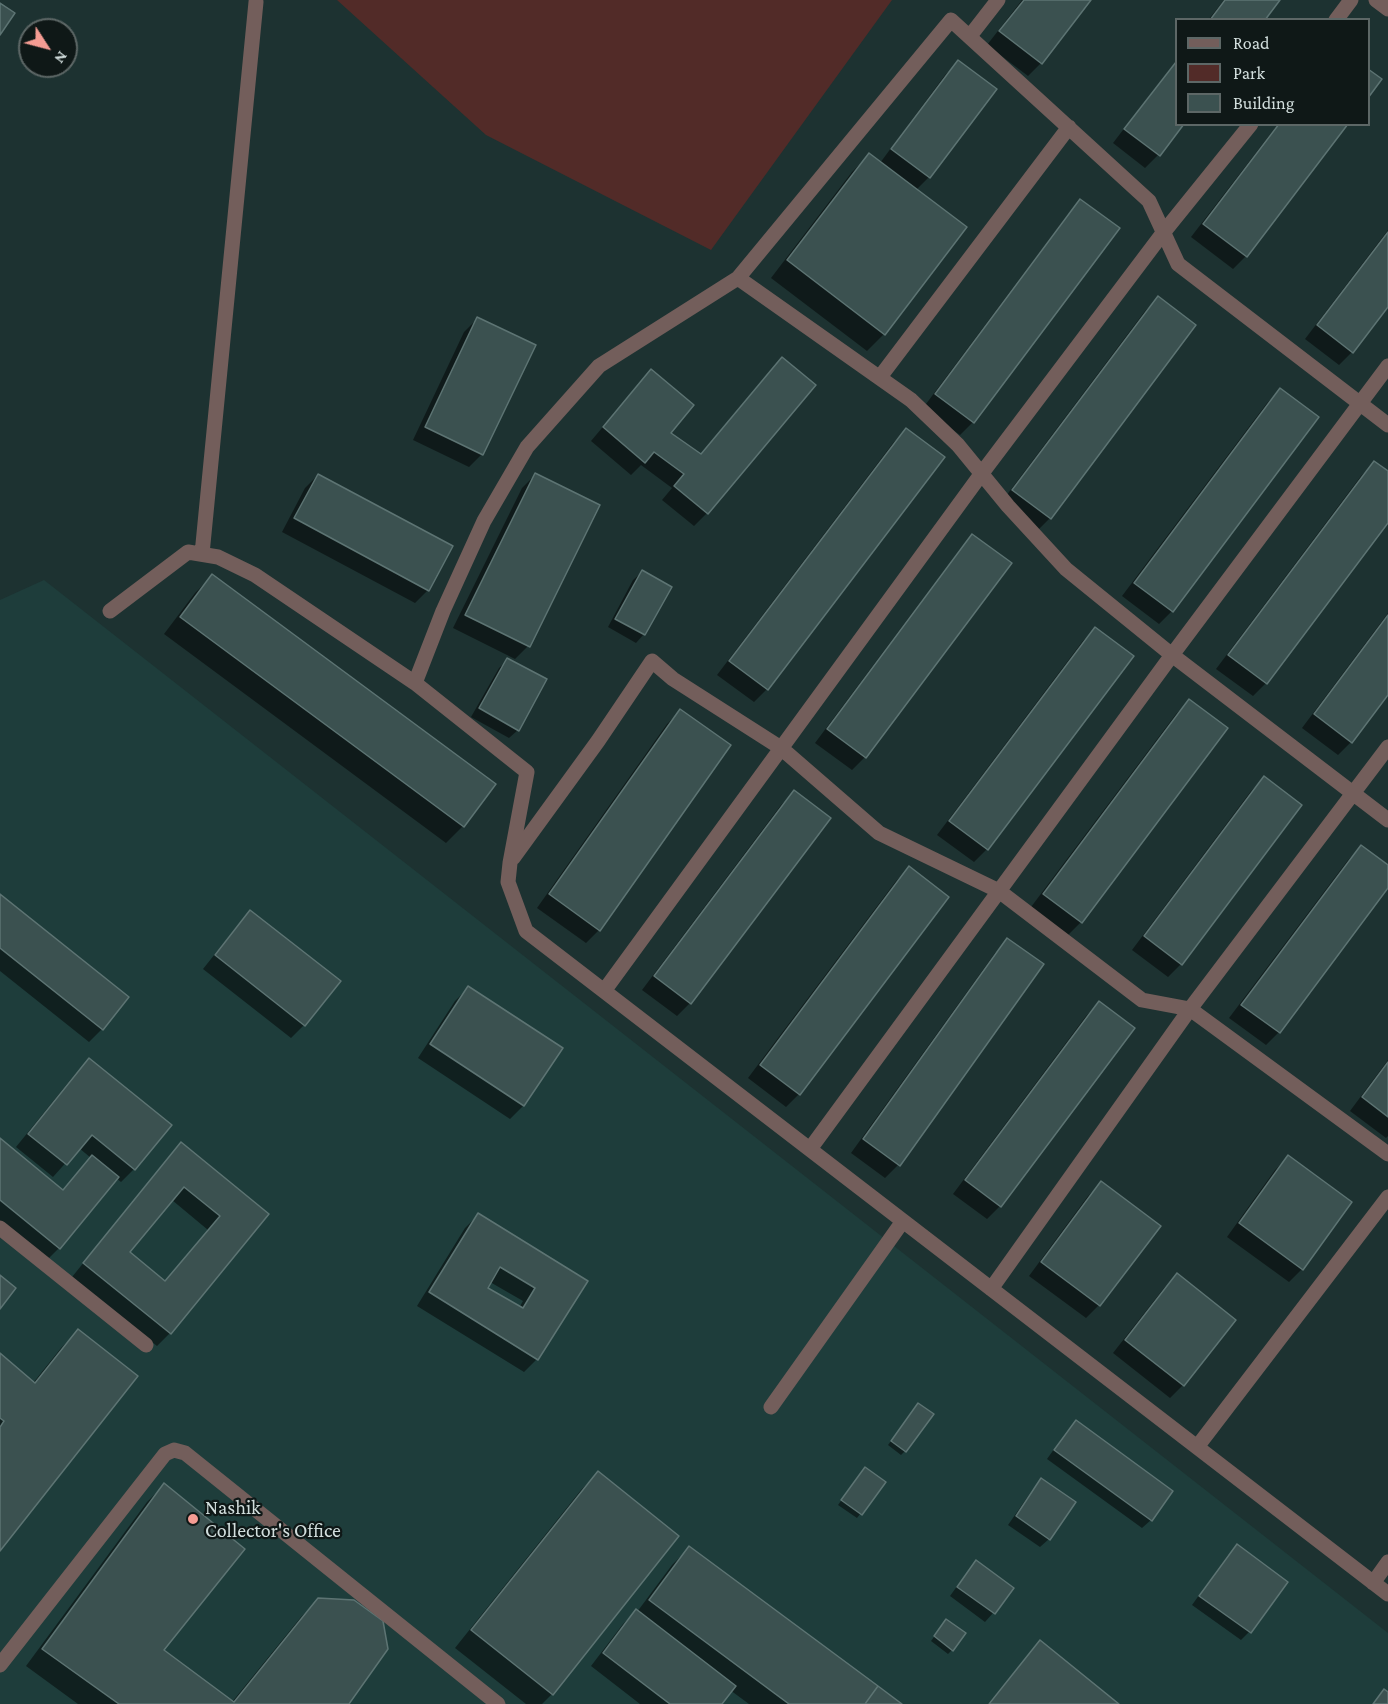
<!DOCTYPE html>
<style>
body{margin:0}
#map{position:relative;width:1388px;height:1704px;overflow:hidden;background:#1d3231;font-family:"Crimson Pro",serif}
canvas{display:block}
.legend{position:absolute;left:1175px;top:18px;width:195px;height:108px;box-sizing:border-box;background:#0f1817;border:2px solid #5d6766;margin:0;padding:8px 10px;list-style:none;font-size:18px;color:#d2dedd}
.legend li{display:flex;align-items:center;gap:12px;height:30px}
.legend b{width:30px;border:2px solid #5d6766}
.north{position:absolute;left:18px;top:18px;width:60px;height:60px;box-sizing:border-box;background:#0f1817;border:2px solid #5d6766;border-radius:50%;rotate:126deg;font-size:16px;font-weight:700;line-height:24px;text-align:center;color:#d2dedd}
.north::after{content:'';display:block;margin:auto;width:21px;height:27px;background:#f59c93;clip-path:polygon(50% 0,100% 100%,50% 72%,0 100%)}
</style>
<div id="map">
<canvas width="1388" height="1704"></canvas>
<ul class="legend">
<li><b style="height:8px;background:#735e5b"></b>Road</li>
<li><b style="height:16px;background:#522b28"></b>Park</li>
<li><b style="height:16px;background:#3b5150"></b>Building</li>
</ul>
<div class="north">N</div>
</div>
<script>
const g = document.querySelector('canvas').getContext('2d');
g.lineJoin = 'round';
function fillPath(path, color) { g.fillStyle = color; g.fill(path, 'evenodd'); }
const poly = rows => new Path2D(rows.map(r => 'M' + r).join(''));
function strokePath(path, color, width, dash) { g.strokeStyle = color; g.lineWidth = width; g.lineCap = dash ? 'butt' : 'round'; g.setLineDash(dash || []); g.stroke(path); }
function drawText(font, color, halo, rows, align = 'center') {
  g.font = font + ' "Crimson Pro",serif'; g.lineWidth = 4.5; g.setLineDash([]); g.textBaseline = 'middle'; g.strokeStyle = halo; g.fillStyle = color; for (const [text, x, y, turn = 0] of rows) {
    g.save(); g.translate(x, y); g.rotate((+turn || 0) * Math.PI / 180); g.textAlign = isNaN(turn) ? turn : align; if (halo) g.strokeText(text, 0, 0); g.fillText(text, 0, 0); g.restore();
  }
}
fillPath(poly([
 [44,580,1388,1633,1388,1704,0,1704,0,600]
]), '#1e3d3b');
fillPath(poly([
 [337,0,892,0,711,250,486,135]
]), '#522b28');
fillPath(poly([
 [1022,0,1090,0,1041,63,1028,76,987,45],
 [1224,0,1278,0,1263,20,1208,20],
 [1176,61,1176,124,1182,124,1158,155,1145,168,1113,143],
 [958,62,929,177,916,190,884,334,867,351,771,278,852,172,869,155,880,163,945,75],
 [1278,124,1346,124,1246,256,1233,269,1191,237],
 [1081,201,973,422,960,435,923,408,1068,214],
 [1388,230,1388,304,1352,352,1339,365,1305,339],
 [1158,298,1194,325,1050,518,1037,531,1000,504,1145,311],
 [477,319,482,454,469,467,413,440,464,332],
 [782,359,707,513,694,526,662,500,672,488,641,465,631,475,591,441,639,384,669,433,700,455,769,372],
 [1280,390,1172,611,1159,624,1122,596,1267,403],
 [906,430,943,458,767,689,754,702,717,675,893,443],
 [1374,463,1388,473,1388,520,1266,683,1253,696,1216,669,1361,476],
 [318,475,428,590,415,603,282,532,305,488],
 [535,475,528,646,515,659,453,628,522,488],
 [973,536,1009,564,865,757,852,770,815,743,960,549],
 [642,572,644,634,636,643,608,627,633,580],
 [212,576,463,826,446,843,164,634,195,593],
 [1388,613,1388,693,1351,742,1338,755,1302,728],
 [1095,628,987,849,974,862,937,835,1082,642],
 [508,660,518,730,509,738,471,717,499,668],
 [1189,701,1081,922,1068,935,1031,907,1176,714],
 [680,711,599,930,586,943,537,908,667,724],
 [1264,778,1181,964,1168,977,1132,950,1251,791],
 [794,792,690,1003,677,1016,642,990,781,805],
 [1361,847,1388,867,1388,885,1279,1032,1266,1045,1229,1018,1348,860],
 [909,868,799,1094,786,1107,748,1078,896,881],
 [0,896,102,1029,89,1042,0,971],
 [251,912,339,981,304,1025,291,1038,203,969,238,925],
 [1008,940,898,1165,885,1178,851,1153,995,953],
 [468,988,560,1048,523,1106,510,1119,418,1058,455,1001],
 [1099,1003,1133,1029,1000,1206,987,1219,953,1194,1086,1016],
 [89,1060,134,1169,121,1182,116,1178,59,1248,46,1261,0,1224,0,1140,62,1191,91,1158,79,1148,53,1177,16,1147,76,1073],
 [1388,1060,1388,1136,1386,1138,1350,1111],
 [181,1144,267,1214,170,1333,157,1346,72,1277,168,1158],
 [172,1200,208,1230,164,1282,128,1252],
 [1288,1157,1302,1269,1289,1282,1227,1237,1275,1170],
 [1101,1183,1099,1305,1086,1318,1029,1276,1088,1196],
 [478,1215,586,1281,537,1359,524,1372,417,1306,465,1228],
 [490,1282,523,1301,519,1308,486,1288],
 [1177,1275,1183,1385,1170,1398,1113,1353,1164,1288],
 [78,1331,0,1548,0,1355,33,1383,61,1348],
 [915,1409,905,1451,901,1455,888,1445],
 [1076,1422,1151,1520,1142,1528,1047,1459,1067,1431],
 [598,1473,677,1536,552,1694,542,1704,526,1704,455,1648,581,1490],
 [861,1473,884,1483,857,1518,838,1505],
 [1042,1480,1049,1539,1040,1547,1008,1525,1033,1489],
 [164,1485,161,1650,232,1702,301,1617,318,1600,347,1704,78,1704,26,1666,147,1502],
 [1237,1546,1286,1582,1249,1632,1241,1640,1192,1605,1228,1555],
 [689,1548,899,1704,749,1704,730,1690,720,1704,640,1704,591,1666,623,1624,636,1611,637,1612,672,1565],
 [976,1562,1012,1588,993,1613,985,1622,950,1596,968,1571],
 [943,1625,952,1650,948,1654,931,1641],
 [1040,1642,1117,1704,988,1704,1027,1656]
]), '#0007');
const building = poly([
 [1024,0,1091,0,1042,64,999,31,1024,0],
 [1225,0,1280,0,1265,20,1210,20,1225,0],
 [0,3,15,13,0,35,0,3],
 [958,60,997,89,930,178,891,149,958,60],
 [1176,62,1176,124,1184,124,1160,156,1124,129,1176,62],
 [1368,69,1382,79,1368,98,1368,69],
 [1279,124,1348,124,1247,257,1203,224,1279,124],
 [869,153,967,227,885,335,787,260,869,153],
 [1080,199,1120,228,974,423,935,394,1080,199],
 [1388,232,1388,307,1353,353,1317,325,1388,232],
 [1158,296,1196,325,1051,519,1012,490,1158,296],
 [477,317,536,345,483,455,425,427,477,317],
 [782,357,816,385,708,514,674,486,684,474,654,452,645,463,603,427,651,369,694,405,671,433,701,454,782,357],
 [1280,388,1319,417,1173,612,1134,583,1280,388],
 [906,428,945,457,768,690,729,661,906,428],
 [1374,461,1388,471,1388,523,1267,684,1228,655,1374,461],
 [535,473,600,505,530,647,465,615,535,473],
 [318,474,453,546,429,591,294,518,318,474],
 [972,534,1012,563,866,758,827,729,972,534],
 [642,570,672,587,645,635,615,619,642,570],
 [212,574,496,784,464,827,180,617,212,574],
 [1388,615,1388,695,1352,743,1314,714,1388,615],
 [1095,627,1134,656,988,850,949,821,1095,627],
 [507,658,547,679,519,731,479,708,507,658],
 [1189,699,1228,728,1082,923,1043,894,1189,699],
 [680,709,731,745,600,931,549,894,680,709],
 [1264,776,1302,805,1182,965,1144,936,1264,776],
 [794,790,831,818,691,1004,654,976,794,790],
 [1361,845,1388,865,1388,888,1280,1033,1241,1005,1361,845],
 [909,866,949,897,800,1095,760,1065,909,866],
 [0,894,129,997,103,1030,0,948,0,894],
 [250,910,341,981,305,1026,215,955,250,910],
 [1007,938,1044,964,900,1166,863,1139,1007,938],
 [468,986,563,1048,524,1106,430,1044,468,986],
 [1099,1001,1135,1028,1001,1207,965,1180,1099,1001],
 [89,1058,172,1125,135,1170,92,1135,67,1165,28,1134,89,1058],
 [1388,1062,1388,1117,1362,1097,1388,1062],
 [0,1138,63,1190,92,1155,119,1177,60,1249,0,1200,0,1138],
 [181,1142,269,1214,171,1334,83,1263,181,1142],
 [184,1187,220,1216,165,1281,130,1252,184,1187],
 [1288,1155,1352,1202,1303,1270,1239,1223,1288,1155],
 [1101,1181,1161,1226,1100,1306,1041,1262,1101,1181],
 [478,1213,588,1281,538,1360,429,1292,478,1213],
 [500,1267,535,1288,523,1308,488,1288,500,1267],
 [1177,1273,1236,1320,1184,1386,1125,1340,1177,1273],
 [0,1275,16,1288,0,1309,0,1275],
 [78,1329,138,1376,0,1551,0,1427,4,1421,0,1418,0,1353,35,1383,78,1329],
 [918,1403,934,1414,906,1452,891,1441,918,1403],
 [1076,1420,1173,1491,1152,1521,1054,1450,1076,1420],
 [865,1467,886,1482,862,1515,841,1500,865,1467],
 [598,1471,679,1536,553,1695,471,1630,598,1471],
 [1041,1478,1076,1502,1050,1540,1016,1516,1041,1478],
 [164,1483,245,1549,164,1650,234,1702,318,1598,354,1600,383,1621,388,1649,349,1704,119,1704,42,1649,164,1483],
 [1237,1544,1288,1582,1251,1633,1199,1596,1237,1544],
 [689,1546,878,1686,865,1704,789,1704,649,1600,689,1546],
 [976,1560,1014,1588,995,1614,957,1587,976,1560],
 [636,1609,736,1686,722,1704,670,1704,603,1653,636,1609],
 [946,1619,966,1633,953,1651,934,1636,946,1619],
 [1040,1640,1119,1704,989,1704,1040,1640],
 [878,1686,902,1704,865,1704,878,1686],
 [1384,1689,1388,1692,1388,1704,1373,1704,1384,1689]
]);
fillPath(building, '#3b5150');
strokePath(building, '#5d7473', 1.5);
strokePath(poly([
 [1376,0,1388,9],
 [1336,20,1351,0],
 [970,36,998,0],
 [738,278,911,400,958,445,1008,506,1066,569,1172,655,1388,820],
 [880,377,1069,127],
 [202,554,256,2],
 [110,611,188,552,218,557,255,575,415,683,527,772,510,863,508,882,526,931,1388,1594],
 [415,683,443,611,484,521,527,447,599,366,738,278,951,20,1149,201,1178,264,1388,425],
 [513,858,598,741,652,661,673,679,781,748,879,833,999,891,1142,1000,1190,1009,1388,1154],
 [604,991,982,473,1163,233,1251,124],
 [810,1149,1172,655,1388,366],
 [0,1228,146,1345],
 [991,1289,1190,1009,1388,747],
 [771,1407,903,1221],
 [1197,1447,1388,1197],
 [1373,1583,1388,1562],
 [0,1665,165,1454,174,1450,185,1453,498,1704]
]), '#735e5b', 15);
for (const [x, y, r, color] of [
 [193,1519,6,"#f59c93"]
]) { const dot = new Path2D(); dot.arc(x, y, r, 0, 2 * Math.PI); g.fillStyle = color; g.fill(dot); strokePath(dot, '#0f1817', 2); }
drawText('20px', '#d2dedd', '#0f1817', [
 ["Nashik",205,1508],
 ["Collector's Office",205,1531]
], 'left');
</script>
